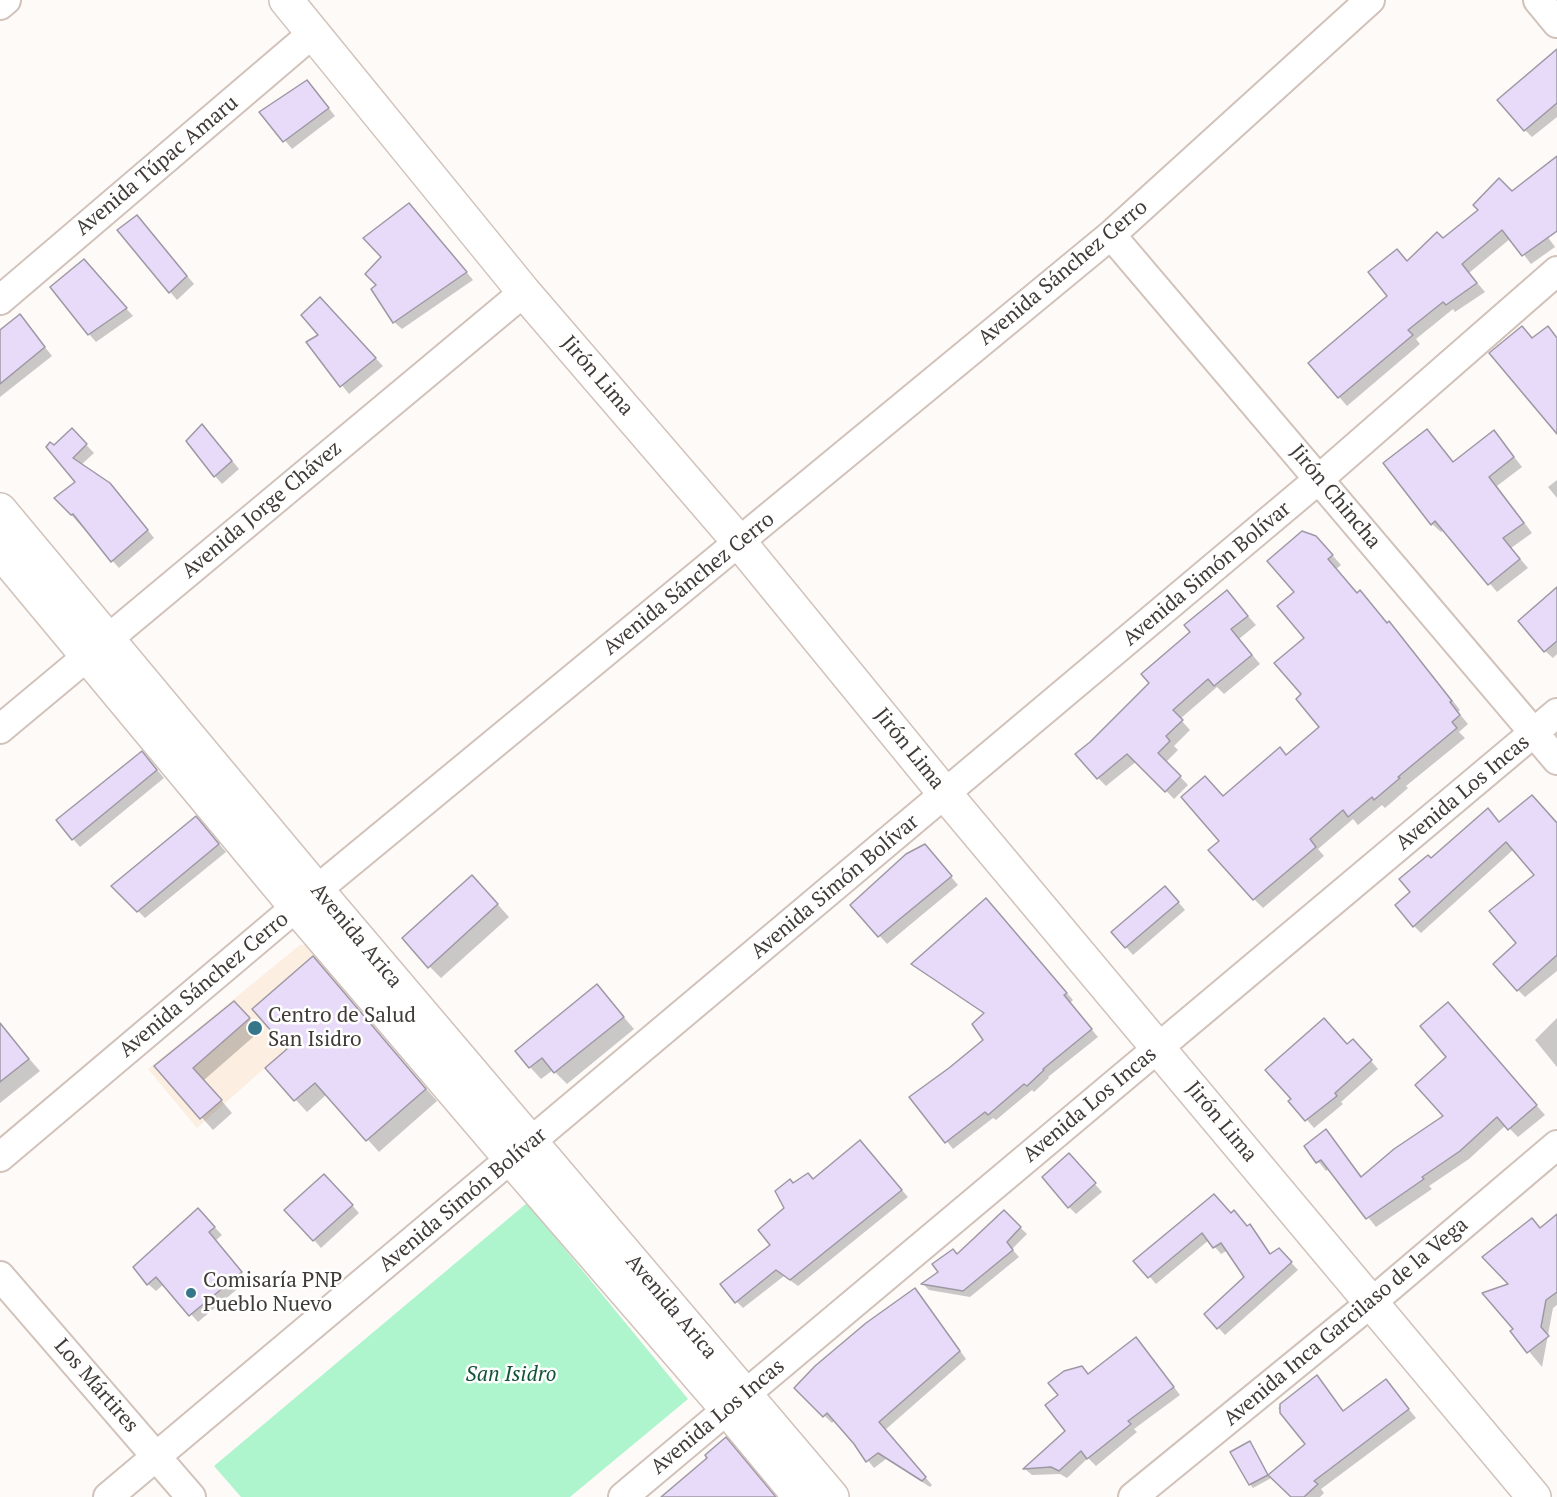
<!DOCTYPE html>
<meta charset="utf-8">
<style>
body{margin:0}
canvas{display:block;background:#fdfaf8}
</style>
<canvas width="1557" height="1497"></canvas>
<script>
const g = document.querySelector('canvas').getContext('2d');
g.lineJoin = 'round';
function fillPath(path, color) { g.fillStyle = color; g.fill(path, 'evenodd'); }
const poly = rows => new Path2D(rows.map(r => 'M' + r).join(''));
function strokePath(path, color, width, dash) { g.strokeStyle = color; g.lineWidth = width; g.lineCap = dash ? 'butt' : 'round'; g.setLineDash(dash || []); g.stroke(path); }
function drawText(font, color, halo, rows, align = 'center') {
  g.font = font + ' "PT Serif",serif'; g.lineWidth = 5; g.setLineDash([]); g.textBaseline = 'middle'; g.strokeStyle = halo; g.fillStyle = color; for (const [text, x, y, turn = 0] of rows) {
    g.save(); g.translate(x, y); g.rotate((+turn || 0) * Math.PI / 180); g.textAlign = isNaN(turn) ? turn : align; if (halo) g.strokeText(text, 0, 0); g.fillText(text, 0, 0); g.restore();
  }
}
fillPath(poly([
 [322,944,357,986,197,1128,148,1069,300,945]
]), '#fceee0');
fillPath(poly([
 [527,1203,688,1399,570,1497,241,1497,214,1466]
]), '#aef4cd');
fillPath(poly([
 [1557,62,1557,117,1532,137,1525,130],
 [307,81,335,116,292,149,262,112],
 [1557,160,1557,221,1544,232,1555,247,1531,264,1511,238,1469,273,1485,292,1455,312,1453,309,1416,339,1420,344,1347,406,1310,363,1389,296,1408,263,1512,193],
 [417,212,473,280,402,329,394,322,378,285],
 [144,224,194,284,177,300,119,230],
 [91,269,133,316,96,342,89,334],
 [320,300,383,366,349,394,308,343,321,335],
 [20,316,52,356,0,397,0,332],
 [72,430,94,453,81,465,109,484,118,492,154,538,119,568,56,498,78,482,54,447],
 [210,434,239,469,222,484,215,476],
 [1502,441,1522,467,1497,486,1532,533,1511,548,1528,568,1497,592,1444,530,1441,532,1432,524],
 [1557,480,1557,498,1548,487],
 [1325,547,1341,565,1336,569,1358,594,1369,601,1388,624,1398,632,1460,710,1458,712,1468,724,1459,732,1465,738,1406,786,1408,788,1385,808,1382,805,1358,825,1353,819,1318,849,1324,856,1263,908,1254,899,1221,841,1224,798,1287,756,1321,727,1303,695,1306,638,1296,592],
 [1227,592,1256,625,1239,639,1260,664,1224,694,1217,687,1180,719,1190,730,1174,746,1178,750,1166,762,1188,785,1174,799,1137,761,1106,786,1098,778,1091,743,1151,683],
 [1557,604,1557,654,1553,658,1545,651],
 [149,760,164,778,80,847,73,839],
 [1488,810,1500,823,1557,824,1557,971,1525,997,1518,990,1518,943,1536,875,1514,849,1421,933,1414,926,1412,892,1431,860],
 [204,826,226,852,145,918,113,886],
 [932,854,958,885,887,944,852,905],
 [483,888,509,917,441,978,429,966],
 [1172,895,1185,910,1133,955,1126,947],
 [992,907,1073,1000,1070,1003,1098,1037,1048,1077,1049,1078,1034,1092,1032,1090,996,1120,993,1118,953,1149,911,1097,985,1040,985,1014,920,970,913,964],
 [313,958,437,1101,379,1152,327,1094,307,1112,267,1069,289,1049],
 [597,986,634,1029,567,1084,553,1070,541,1079,530,1067],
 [1448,1004,1545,1115,1518,1137,1506,1125,1469,1159,1429,1186,1432,1189,1376,1227,1329,1169,1326,1171,1306,1146,1326,1131,1363,1178,1445,1117,1448,1057],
 [246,1015,260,1031,204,1080,232,1113,213,1130,156,1066],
 [1557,1018,1557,1067,1535,1040],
 [3,1029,40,1071,0,1103,0,1031],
 [1347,1046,1360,1048,1378,1069,1341,1102,1343,1104,1314,1128,1291,1101],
 [866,1149,908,1197,798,1286,784,1276,743,1308,737,1302,772,1245,793,1184,814,1180],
 [1076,1163,1102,1192,1076,1214,1069,1207],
 [332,1183,359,1213,321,1248,314,1240],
 [1004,1212,1027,1234,1012,1249,1019,1257,970,1297,929,1290,923,1284,940,1272],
 [1231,1214,1257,1233,1271,1255,1286,1257,1298,1270,1225,1335,1206,1314,1246,1278,1228,1250,1221,1254,1209,1240,1156,1284,1136,1261],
 [1557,1216,1557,1305,1553,1308,1542,1367,1512,1331,1515,1329,1511,1284,1540,1229],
 [205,1217,222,1235,215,1241,248,1280,198,1322,164,1284,156,1291,148,1284],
 [915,1290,922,1297,966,1359,885,1430,932,1485,930,1487,886,1459,874,1468,835,1420,832,1423,796,1388],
 [1143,1346,1180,1395,1134,1429,1137,1432,1096,1466,1088,1458,1067,1478,1060,1474,1032,1475,1025,1469,1068,1431,1060,1396,1089,1375],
 [1317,1377,1344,1412,1386,1381,1416,1418,1321,1489,1324,1493,1320,1497,1293,1497,1273,1477,1253,1488,1250,1484,1253,1446,1269,1476,1307,1445,1278,1408]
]), '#0003');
const building = poly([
 [1557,49,1557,103,1524,131,1497,100,1557,49],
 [307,80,329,108,283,142,259,112,307,80],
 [1557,156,1557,231,1522,256,1502,230,1462,264,1477,283,1446,305,1443,302,1408,330,1413,335,1338,398,1308,363,1387,296,1368,272,1397,249,1407,261,1437,232,1443,238,1478,210,1473,205,1499,178,1512,191,1557,156],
 [409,203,467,272,393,323,371,289,376,285,365,274,381,257,363,238,409,203],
 [137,215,187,276,169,293,117,230,137,215],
 [84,259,127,308,88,335,50,287,84,259],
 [320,297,376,358,340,387,306,342,318,335,301,315,320,297],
 [20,314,45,347,0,384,0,330,20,314],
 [1522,326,1532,338,1548,326,1557,338,1557,434,1489,353,1522,326],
 [202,424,232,461,214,477,186,441,202,424],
 [72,428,87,444,73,458,110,483,148,530,111,562,73,514,71,515,54,498,75,482,46,447,50,442,54,445,72,428],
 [1427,429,1453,462,1494,430,1514,457,1489,477,1524,523,1503,538,1520,559,1488,585,1435,521,1431,525,1383,463,1427,429],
 [1302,531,1316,536,1333,555,1328,559,1357,593,1360,590,1387,623,1389,621,1452,701,1450,702,1460,715,1452,722,1457,728,1398,777,1400,778,1374,800,1372,797,1348,817,1343,810,1310,839,1316,847,1253,900,1208,850,1219,841,1181,797,1205,776,1223,796,1280,747,1286,755,1319,727,1296,699,1301,694,1274,663,1304,638,1277,606,1294,592,1267,561,1302,531],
 [1557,587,1557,641,1544,652,1518,621,1557,587],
 [1227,590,1248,616,1231,629,1252,655,1214,686,1208,679,1173,710,1183,720,1166,736,1170,741,1158,753,1181,776,1165,792,1127,754,1097,779,1075,754,1090,742,1149,683,1141,674,1190,632,1184,625,1227,590],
 [142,751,157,770,72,840,56,820,142,751],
 [1532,795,1557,823,1557,955,1517,991,1493,964,1516,943,1489,911,1534,875,1506,842,1413,927,1395,905,1410,892,1399,879,1428,855,1431,858,1488,808,1499,822,1532,795],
 [196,816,219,844,137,912,111,886,196,816],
 [925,844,952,876,878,937,850,905,906,854,925,844],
 [472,875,498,904,428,968,402,938,472,875],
 [1165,886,1179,902,1125,948,1111,932,1165,886],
 [986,898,1067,993,1064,995,1092,1029,1043,1069,1044,1070,1027,1086,1024,1084,988,1115,985,1112,945,1143,909,1097,949,1068,983,1040,972,1024,984,1013,911,964,986,898],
 [313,956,426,1089,366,1141,315,1083,294,1101,265,1068,287,1049,252,1009,313,956],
 [597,984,624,1017,554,1073,542,1058,529,1068,515,1051,597,984],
 [234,1001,250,1018,193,1068,222,1100,200,1119,154,1066,234,1001],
 [1448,1002,1537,1105,1508,1130,1497,1117,1460,1151,1422,1177,1424,1179,1366,1219,1321,1160,1316,1163,1304,1146,1326,1129,1361,1177,1394,1149,1443,1116,1415,1085,1446,1057,1420,1026,1448,1002],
 [1324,1018,1347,1044,1353,1039,1372,1060,1335,1093,1337,1096,1305,1121,1288,1101,1291,1099,1265,1070,1324,1018],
 [0,1023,29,1059,0,1082,0,1023],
 [860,1140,902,1190,790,1280,776,1270,735,1303,720,1284,770,1245,758,1230,784,1208,775,1191,790,1179,793,1183,808,1173,813,1179,860,1140],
 [1069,1153,1096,1183,1068,1208,1042,1177,1069,1153],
 [324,1174,353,1205,313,1241,284,1210,324,1174],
 [1214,1194,1231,1213,1234,1210,1247,1226,1250,1224,1270,1254,1279,1248,1292,1262,1217,1329,1204,1314,1244,1277,1221,1243,1213,1248,1202,1233,1148,1278,1133,1261,1214,1194],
 [198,1208,215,1227,209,1232,242,1272,189,1316,156,1277,147,1285,133,1267,198,1208],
 [1004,1210,1021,1227,1007,1242,1013,1250,963,1291,921,1284,938,1272,932,1264,953,1249,957,1254,1004,1210],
 [1557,1214,1557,1292,1546,1300,1541,1327,1549,1336,1527,1353,1510,1331,1513,1329,1482,1293,1508,1284,1482,1257,1532,1218,1540,1228,1557,1214],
 [915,1288,960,1351,879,1422,926,1477,922,1481,878,1453,866,1462,854,1444,827,1413,823,1417,794,1388,815,1366,866,1323,915,1288],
 [1136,1337,1174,1387,1128,1421,1131,1424,1087,1459,1081,1451,1059,1471,1051,1467,1023,1469,1065,1431,1045,1405,1058,1395,1048,1383,1064,1371,1082,1366,1088,1374,1136,1337],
 [1317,1375,1343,1411,1386,1379,1409,1409,1314,1481,1318,1484,1304,1497,1291,1497,1268,1475,1305,1444,1280,1413,1280,1404,1317,1375],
 [726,1437,776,1497,661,1497,707,1458,705,1455,726,1437],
 [1250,1441,1268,1475,1249,1485,1230,1452,1250,1441]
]);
fillPath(building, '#e8dbf9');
strokePath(building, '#9e98a5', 1.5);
const minor = poly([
 [1538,0,1557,23],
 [0,5,6,0],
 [1111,235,1557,760],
 [0,300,313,33],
 [0,729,524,292],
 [0,1157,296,907,1111,235,1370,0],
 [0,1276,191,1497],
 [108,1497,1319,479,1557,271],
 [623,1497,1557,713],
 [1133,1497,1372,1302,1557,1145]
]);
const tertiary = poly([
 [286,0,524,292,740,543,946,795,1534,1497],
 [0,510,317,890,832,1497],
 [0,551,296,907,511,1159,727,1409,800,1497]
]);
strokePath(minor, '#d1c2ba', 32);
strokePath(tertiary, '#d1c2ba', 36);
strokePath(minor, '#fff', 28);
strokePath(tertiary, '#fff', 33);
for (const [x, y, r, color] of [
 [255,1028,8,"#357689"],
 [191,1293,6,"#357689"]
]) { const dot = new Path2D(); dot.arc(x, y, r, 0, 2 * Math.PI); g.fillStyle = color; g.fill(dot); strokePath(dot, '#fff', 2); }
drawText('21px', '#413b38', '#fff', [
 ["Avenida Túpac Amaru",157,166,-40],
 ["Avenida Sánchez Cerro",1063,273,-40],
 ["Jirón Lima",597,376,49],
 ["Jirón Chincha",1335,497,50],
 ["Avenida Jorge Chávez",262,510,-40],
 ["Avenida Simón Bolívar",1207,574,-40],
 ["Avenida Sánchez Cerro",689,584,-39],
 ["Jirón Lima",909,749,51],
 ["Avenida Los Incas",1463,793,-40],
 ["Avenida Simón Bolívar",835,887,-40],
 ["Avenida Arica",356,936,50],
 ["Avenida Sánchez Cerro",204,985,-40],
 ["Avenida Los Incas",1090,1105,-40],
 ["Jirón Lima",1221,1122,50],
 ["Avenida Simón Bolívar",463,1200,-40],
 ["Avenida Arica",671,1307,50],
 ["Avenida Inca Garcilaso de la Vega",1346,1322,-40],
 ["Los Mártires",96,1386,49],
 ["Avenida Los Incas",718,1417,-40]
]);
drawText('21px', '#413b38', '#fff', [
 ["Centro de Salud",268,1016],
 ["San Isidro",268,1040],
 ["Comisaría PNP",203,1281],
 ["Pueblo Nuevo",203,1305]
], 'left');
drawText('italic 21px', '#135438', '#fff', [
 ["San Isidro",511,1375]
]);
</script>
